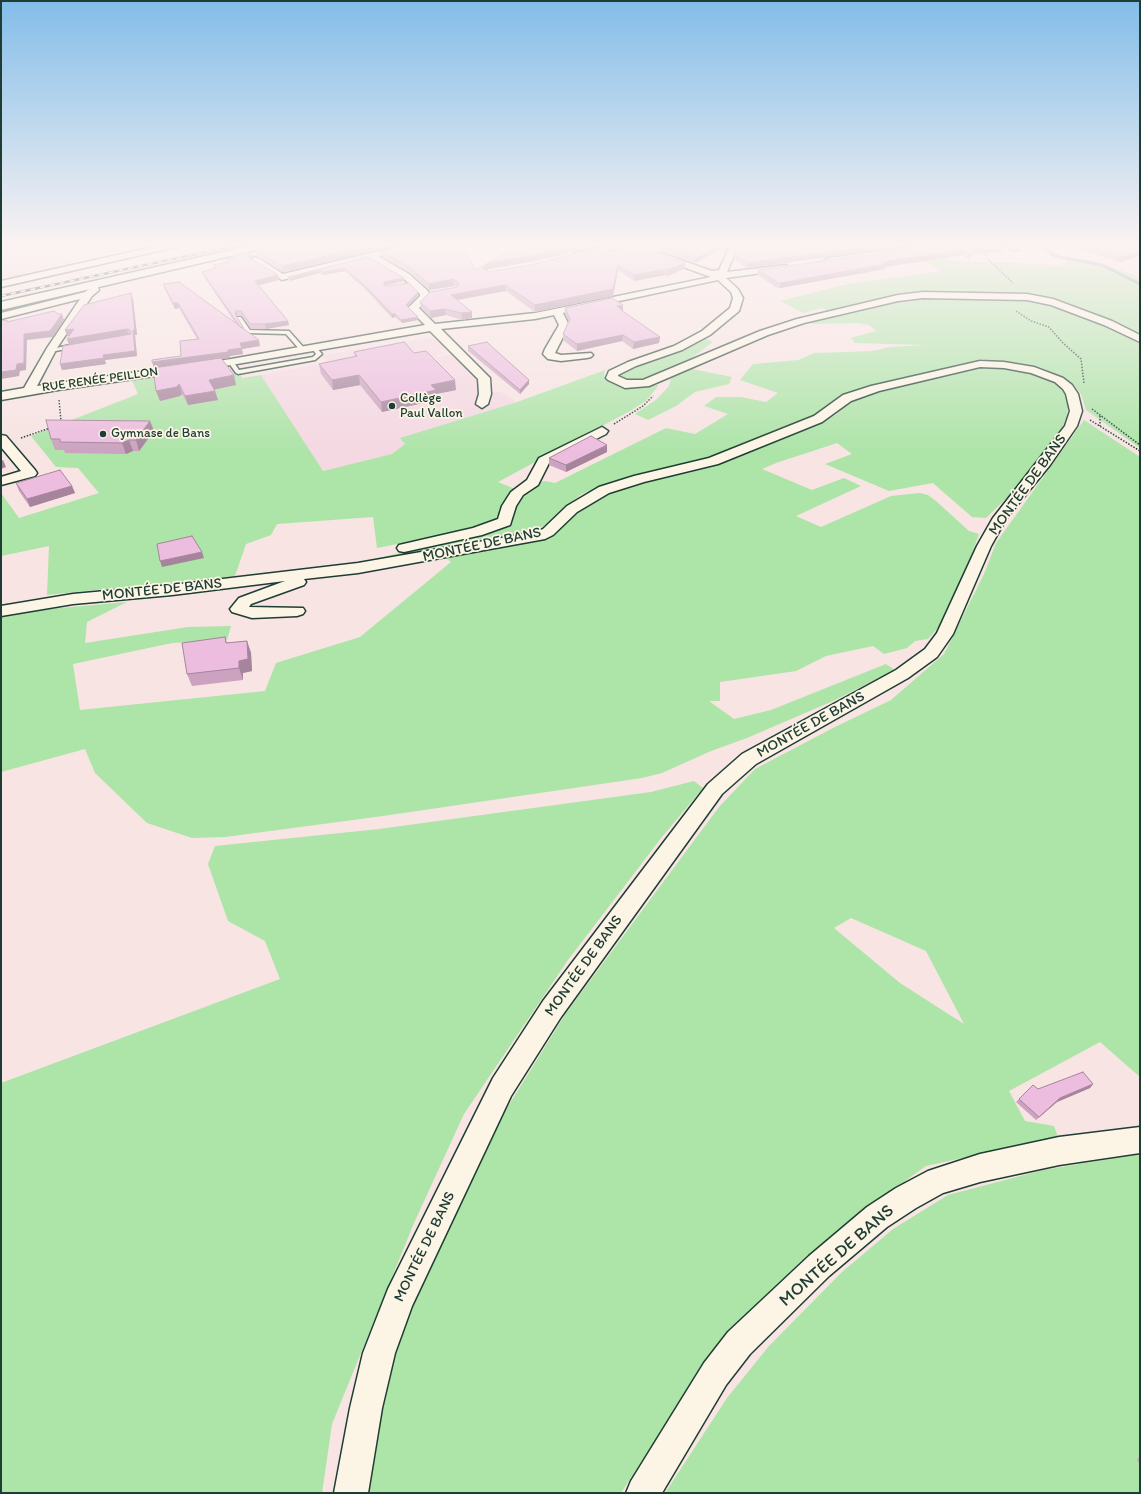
<!DOCTYPE html>
<meta charset="utf-8">
<style>
body{margin:0}
#map{position:relative;width:1141px;height:1494px;overflow:hidden;background:#f7e4e3;font-family:Itim,sans-serif}
canvas{display:block}
.frame{position:absolute;inset:0;border:2px solid #1f3d34;pointer-events:none}
</style>
<div id="map">
<canvas width="1141" height="1494"></canvas>
<div class="frame"></div>
</div>
<script>
const g = document.querySelector('canvas').getContext('2d');
g.lineJoin = 'round';
function fillPath(path, color) { g.fillStyle = color; g.fill(path, 'evenodd'); }
const poly = rows => new Path2D(rows.map(r => 'M' + r).join(''));
function strokePath(path, color, width, dash) { g.strokeStyle = color; g.lineWidth = width; g.lineCap = dash ? 'butt' : 'round'; g.setLineDash(dash || []); g.stroke(path); }
function drawText(font, color, halo, rows, align = 'center') {
  g.font = font + ' Itim,sans-serif'; g.lineWidth = 3.5; g.setLineDash([]); g.textBaseline = 'middle'; g.strokeStyle = halo; g.fillStyle = color; for (const [text, x, y, turn = 0] of rows) {
    g.save(); g.translate(x, y); g.rotate((+turn || 0) * Math.PI / 180); g.textAlign = isNaN(turn) ? turn : align; if (halo) g.strokeText(text, 0, 0); g.fillText(text, 0, 0); g.restore();
  }
}
fillPath(poly([
 [1,244,112,244,123,251,1,279],
 [428,338,439,341,445,348,440,350,443,354,437,355,438,357,455,354,478,376,480,383,478,393,501,392,517,402,401,438,405,444,392,454,323,471,261,375,327,362,322,355]
]), '#f4d8e2');
fillPath(poly([
 [931,248,949,260,973,262,1007,262,1063,266,1070,258,1092,261,1131,274,1140,279,1140,448,1086,410,1081,394,1074,385,1064,378,1040,367,1020,363,987,361,972,362,861,388,835,399,814,417,769,433,708,459,609,483,582,494,568,504,547,524,527,534,377,562,374,559,497,530,511,522,513,511,519,500,536,483,545,481,555,483,666,428,695,434,728,414,704,406,716,397,741,397,766,402,778,393,740,380,753,364,799,360,814,353,873,351,890,347,926,345,855,343,851,338,876,331,869,325,857,323,814,324,808,322,833,316,823,308,803,313,780,301,847,284,941,271,906,252],
 [706,339,713,342,693,357,666,372,640,382,621,380,618,375,622,371],
 [995,366,1020,369,1049,378,1064,390,1069,401,1067,415,1063,426,1014,491,986,518,972,517,933,483,889,491,825,464,852,454,837,443,776,463,762,469,812,490,844,478,861,486,796,516,821,527,891,496,920,493,928,495,936,501,969,531,979,534,971,556,938,628,928,639,915,641,907,648,884,654,873,646,826,656,796,671,720,682,720,701,709,701,734,719,771,710,886,664,895,670,833,701,747,738,711,751,662,773,642,778,383,816,225,837,192,838,147,823,95,773,85,749,1,772,1,617,27,611,127,602,87,622,85,643,188,627,231,626,227,640,172,643,73,664,80,710,265,691,276,663,360,637,451,562,446,558,549,537,561,529,570,515,609,492,633,484,688,473,712,466,770,441,824,422,837,414,846,405,873,390,971,369],
 [226,368,231,375,240,373,242,378,261,375,323,471,392,454,405,444,400,438,517,402,605,370,604,375,607,381,621,386,633,387,659,385,646,401,630,411,498,482,515,489,501,517,494,523,479,528,377,548,373,517,277,524,271,535,246,544,235,576,47,595,49,546,1,556,1,493,19,518,99,493,78,468,56,467,31,436,138,394,132,381],
 [692,369,732,377,729,384,695,392,676,406,648,420,635,414,657,399,669,386,671,378],
 [1084,420,1140,457,1140,1077,1100,1042,1009,1091,1025,1121,1054,1126,1058,1137,926,1166,909,1178,743,1317,695,1379,621,1493,365,1493,379,1415,396,1338,432,1254,507,1108,566,1013,719,807,755,769,833,728,891,700,944,654,984,574,996,543],
 [851,918,926,951,964,1024,900,983,834,928],
 [694,781,703,788,662,837,568,960,464,1114,414,1223,332,1424,322,1493,1,1493,1,1083,280,979,265,941,228,921,208,864,215,846,379,829,651,792],
 [1140,1154,1140,1493,665,1493,727,1398,769,1346,842,1272,893,1229,948,1195,1043,1170]
]), '#ade4a8');
strokePath(poly([
 [1038,244,1055,256,1102,265,1140,284]
]), '#5f92a1', 3);
const lane = poly([
 [1003,244,1007,244,1018,250,1014,251,1003,244],
 [237,317,241,317,250,330,289,331,305,349,300,350,286,334,247,333,237,318,237,317],
 [75,344,77,345,77,347,50,352,47,350,75,344],
 [314,345,322,354,315,360,238,374,236,373,228,362,233,361,239,370,313,357,316,354,311,347,314,345]
]);
const street = poly([
 [166,244,180,244,176,247,1,287,1,281,166,244],
 [408,244,421,244,420,246,378,256,409,274,428,291,430,297,419,308,435,324,535,313,711,277,658,258,658,254,661,253,712,271,719,270,731,244,739,244,727,272,786,265,786,269,783,270,726,278,738,289,743,298,739,311,710,335,682,350,636,366,618,375,618,376,627,380,643,380,760,331,797,319,898,295,923,292,1027,294,1053,299,1112,321,1140,335,1140,342,1104,325,1051,305,1027,300,923,298,898,301,804,323,768,335,649,386,625,388,608,380,606,378,609,371,628,362,674,346,702,331,730,308,733,298,731,292,718,280,563,313,569,325,555,353,561,355,591,353,593,355,591,357,587,358,561,361,548,359,543,354,545,349,559,325,554,315,535,319,441,329,490,378,491,394,488,404,482,408,476,404,479,394,478,379,430,331,231,365,58,390,1,400,1,392,24,388,47,348,80,299,1,319,1,313,85,292,89,289,87,285,89,283,92,282,97,285,99,290,92,296,57,348,37,386,231,359,425,325,408,308,420,296,420,294,403,278,369,258,282,280,250,260,255,257,258,258,283,274,408,244],
 [612,244,625,244,624,246,578,258,573,255,575,253,612,244],
 [931,244,950,244,946,247,829,264,824,261,829,258,931,244],
 [980,361,1004,362,1034,367,1063,378,1072,385,1078,394,1082,411,1077,426,1050,465,1006,519,991,546,953,634,937,657,908,678,756,764,722,794,561,1017,511,1096,412,1306,395,1353,382,1408,368,1493,334,1493,350,1408,363,1353,388,1289,493,1078,543,1001,708,784,742,754,896,670,925,649,937,633,977,546,993,518,1065,426,1070,411,1066,394,1063,389,1055,382,1031,373,1004,368,980,367,879,391,851,401,822,422,718,464,644,482,609,493,577,512,553,535,545,539,358,573,304,579,306,582,304,585,251,604,249,607,303,608,305,611,303,614,297,616,252,618,232,612,230,609,239,598,285,581,172,595,73,604,1,616,1,606,73,594,172,585,358,563,536,532,543,529,567,506,599,487,634,476,709,458,814,416,843,395,871,386,980,361],
 [602,427,608,431,606,434,549,463,538,485,523,495,516,506,510,525,482,535,404,552,399,551,397,548,399,545,473,528,498,519,502,506,511,492,527,480,539,458,602,427],
 [1,435,6,436,35,470,37,473,35,476,1,485,1,477,21,471,1,447,1,435],
 [1140,1127,1140,1153,1059,1165,980,1182,943,1193,916,1208,887,1227,829,1276,750,1354,726,1385,662,1493,626,1493,631,1481,704,1363,728,1332,809,1256,867,1207,896,1188,928,1171,980,1154,1059,1137,1140,1127]
]);
const primary = poly([
 [258,244,274,244,269,247,1,310,1,302,258,244]
]);
strokePath(lane, '#1f3d34', 3);
strokePath(street, '#1f3d34', 3);
strokePath(primary, '#1f3d34', 3);
strokePath(poly([
 [984,252,987,258,1013,283],
 [1016,311,1031,321,1049,327,1063,343,1081,359,1084,383],
 [59,400,61,421,59,422],
 [1092,409,1140,445],
 [1100,416,1100,426],
 [1090,420,1140,451],
 [614,424,643,406,653,396],
 [21,438,50,428]
]), '#1f3d34', 1.5, [1.5, 1.5]);
fillPath(lane, '#fcf5e5');
fillPath(street, '#fcf5e5');
fillPath(primary, '#fcf5e5');
const rail = poly([
 [1,296,243,244]
]);
strokePath(rail, '#1f3d34', 2.5);
strokePath(rail, '#fcf5e5', 1.5, [5]);
fillPath(poly([
 [283,244,283,272,256,256,255,250],
 [522,244,590,244,590,248,535,261,489,269,487,270,489,272,612,252,685,263,684,269,667,276,665,275,634,281,618,270,613,296,535,312,506,291,457,300,472,312,472,318,462,320,446,315,431,318,421,308,420,302,457,287,454,286,429,290,410,273,382,257,381,251,476,270],
 [648,244,677,244,678,248,704,244,729,245,725,254,720,250,695,263,648,247],
 [923,244,747,268,734,260,735,255],
 [1041,244,1140,244,1120,262,1079,249,1060,249],
 [1003,247,1001,252,973,254,969,260,963,255,885,267,885,269,780,288,777,288,758,275,758,270],
 [252,252,253,256,250,258,278,275,279,280,258,285,288,321,289,325,266,329,251,329,242,316,237,316,236,317,244,329,260,346,242,349,243,354,230,356,230,358,221,359,236,385,214,389,218,400,188,405,182,394,180,396,160,401,156,391,154,368,181,356,197,339,179,308,175,309,165,290,163,284,236,324,204,277,202,272,214,269,213,265,226,262,226,260,233,259,232,256],
 [368,257,404,278,404,281,385,286,418,295,408,307,418,320,402,323,395,317,392,318,366,290,345,271,323,275,320,273,290,281,288,280,288,277],
 [131,293,133,299,137,335,135,335,137,356,105,360,106,364,62,370,60,364,69,345,70,335,67,336,65,330],
 [565,308,623,312,660,337,659,343,633,349,622,341,577,351,563,340,563,334,569,322,565,314],
 [468,346,529,380,529,384,520,394,468,351],
 [354,352,414,353,456,390,436,394,437,400,382,412,360,385,333,390,321,374,319,364,355,357],
 [150,421,154,431,139,451,133,451,126,454,65,453,64,450,55,450,51,439],
 [607,452,566,472,549,465,549,458],
 [16,483,72,486,75,493,30,507,19,491],
 [225,637,227,643,247,641,251,653,252,671,243,673,243,680,192,686,187,674],
 [1093,1084,1090,1088,1057,1102,1036,1120,1016,1102,1019,1099,1038,1089],
 [1140,1456,1140,1464,1137,1460]
]), '#cba3c0');
fillPath(poly([
 [379,244,404,244,283,272,282,266],
 [583,244,590,244,590,248,535,261,489,269,483,274,482,268,488,263],
 [728,244,729,244,729,245,725,254,726,248],
 [889,244,923,244,747,268,747,263],
 [721,245,720,250,695,263,695,258],
 [1003,247,1001,252,973,254,969,260,970,255,975,249],
 [964,250,963,255,885,267,885,269,780,288,781,283,882,262],
 [252,252,253,256,249,259,248,255],
 [1140,252,1140,256,1120,262,1122,257],
 [685,263,684,269,667,276,667,270],
 [618,265,618,270,613,296,535,312,535,305],
 [344,268,345,271,323,275,323,272],
 [665,269,665,275,634,281,635,275],
 [320,270,320,273,290,281,290,278],
 [278,275,279,280,256,286,255,281],
 [404,278,404,281,384,285,384,282],
 [453,279,454,286,429,290,429,284],
 [505,285,506,291,451,301,451,295],
 [418,292,418,295,406,308,406,305],
 [131,293,133,299,137,335,135,335,137,356,105,360,106,364,62,370,60,364,103,355,135,351],
 [173,303,178,303,179,308,175,309],
 [623,305,623,312,621,312,617,306],
 [445,309,446,315,431,318,430,311],
 [236,311,237,316,236,319,235,314],
 [472,312,472,318,462,320,461,313],
 [62,314,64,320,53,337,27,340,26,370,20,371,19,376,1,379,1,372,17,364,24,334],
 [392,314,395,314,395,317,392,318],
 [418,317,418,320,402,323,401,320],
 [288,321,289,325,266,329,265,324],
 [74,329,76,335,67,336,65,330],
 [127,329,129,335,69,345,67,339],
 [623,335,622,341,577,351,577,344],
 [660,337,659,343,633,349,634,342],
 [259,340,260,346,242,349,243,354,230,356,230,358,154,368,152,362,228,350,240,343],
 [234,375,236,385,212,390,209,380],
 [359,375,360,385,333,390,332,380],
 [455,380,456,390,436,394,437,400,382,412,381,402,431,385],
 [529,380,529,384,520,394,520,390],
 [179,384,182,394,180,396,160,401,156,391],
 [215,391,218,400,188,405,185,396],
 [150,421,154,431,139,451,136,440],
 [129,440,133,451,126,454,122,443],
 [607,445,607,452,566,472,566,465],
 [3,460,6,467,1,469,1,461],
 [72,486,75,493,30,507,27,499],
 [202,552,204,558,162,567,160,561],
 [247,641,251,653,252,671,243,673,243,680,239,668,239,661],
 [1093,1084,1090,1088,1057,1102,1036,1120,1039,1117,1060,1098]
]), '#a5849c');
const building = poly([
 [283,244,379,244,282,266,255,250,283,244],
 [412,244,450,244,463,249,476,270,522,244,583,244,535,255,488,263,482,268,489,272,535,264,601,247,612,252,636,245,685,263,667,270,665,269,635,275,618,265,613,289,535,305,505,285,451,295,472,312,461,313,445,309,430,311,420,302,430,292,457,287,459,283,453,279,429,284,409,267,381,251,412,244],
 [655,244,677,244,678,248,704,244,728,244,726,248,721,245,695,258,655,244],
 [738,244,889,244,747,263,735,255,738,244],
 [947,244,996,244,1003,247,975,249,970,255,964,250,882,262,886,264,781,283,778,283,758,270,947,244],
 [1058,244,1140,244,1140,252,1122,257,1081,244,1062,245,1058,244],
 [252,252,248,255,248,257,278,275,255,281,288,321,265,324,250,324,241,311,236,311,235,314,243,327,241,328,202,272,216,268,213,265,228,262,226,260,235,258,232,256,252,252],
 [368,257,404,278,384,282,384,285,387,286,409,283,418,292,406,305,418,317,401,320,395,314,392,314,366,287,344,268,323,272,320,270,290,278,288,277,368,257],
 [179,282,259,340,240,343,242,348,228,350,228,352,152,362,152,360,181,356,180,341,199,339,178,303,173,303,163,284,179,282],
 [131,293,135,330,133,330,135,351,103,355,104,358,60,364,63,346,131,334,130,330,127,329,67,339,74,329,65,330,84,305,131,293],
 [612,298,623,305,617,306,622,310,621,310,660,337,634,342,623,335,577,344,563,334,570,319,565,308,612,298],
 [54,311,58,314,62,314,50,331,24,334,24,363,17,364,16,370,1,372,1,321,7,320,7,322,54,311],
 [404,342,414,353,426,351,455,380,431,385,436,390,381,402,359,375,332,380,319,364,357,356,354,352,404,342],
 [487,342,490,345,529,380,520,390,468,346,487,342],
 [221,358,234,375,209,380,215,391,185,396,179,384,177,387,156,391,153,368,221,358],
 [46,420,150,421,136,440,129,440,122,443,60,442,60,439,51,439,46,420],
 [591,436,607,445,566,465,549,458,591,436],
 [60,470,72,486,27,499,16,483,60,470],
 [192,536,202,552,160,561,157,544,192,536],
 [225,637,226,643,247,641,248,659,239,661,239,668,187,674,182,643,225,637],
 [1083,1072,1093,1084,1060,1098,1039,1117,1019,1099,1033,1085,1038,1089,1083,1072]
]);
fillPath(building, '#ecbddf');
strokePath(building, '#a5849c', 1);
const sky = g.createLinearGradient(0, 0, 0, 453);
sky.addColorStop(0, '#82bde9');
sky.addColorStop(0.54, '#fbf3f2');
sky.addColorStop(1, '#fbf3f200');
g.fillStyle = sky;
g.fillRect(0, 0, 1141, 453);
for (const [x, y, r, color] of [
 [392,406,4,"#1f3d34"],
 [103,434,4,"#1f3d34"]
]) { const dot = new Path2D(); dot.arc(x, y, r, 0, 2 * Math.PI); g.fillStyle = color; g.fill(dot); strokePath(dot, '#fcf5e5', 1.5); }
drawText('13px', '#1f3d34', '#fcf5e5', [
 ["RUE RENÉE PEILLON",100,380,-8]
]);
drawText('13px', '#1f3d34', '#fcf5e5', [
 ["Collège",400,399],
 ["Paul Vallon",400,414],
 ["Gymnase de Bans",111,434]
], 'left');
drawText('15px', '#1f3d34', '#fcf5e5', [
 ["MONTÉE DE BANS",1028,485,-54],
 ["MONTÉE DE BANS",482,545,-12],
 ["MONTÉE DE BANS",162,590,-6],
 ["MONTÉE DE BANS",811,725,-29],
 ["MONTÉE DE BANS",584,966,-54],
 ["MONTÉE DE BANS",425,1247,-64]
]);
drawText('18px', '#1f3d34', '#fcf5e5', [
 ["MONTÉE DE BANS",837,1256,-41]
]);
</script>
